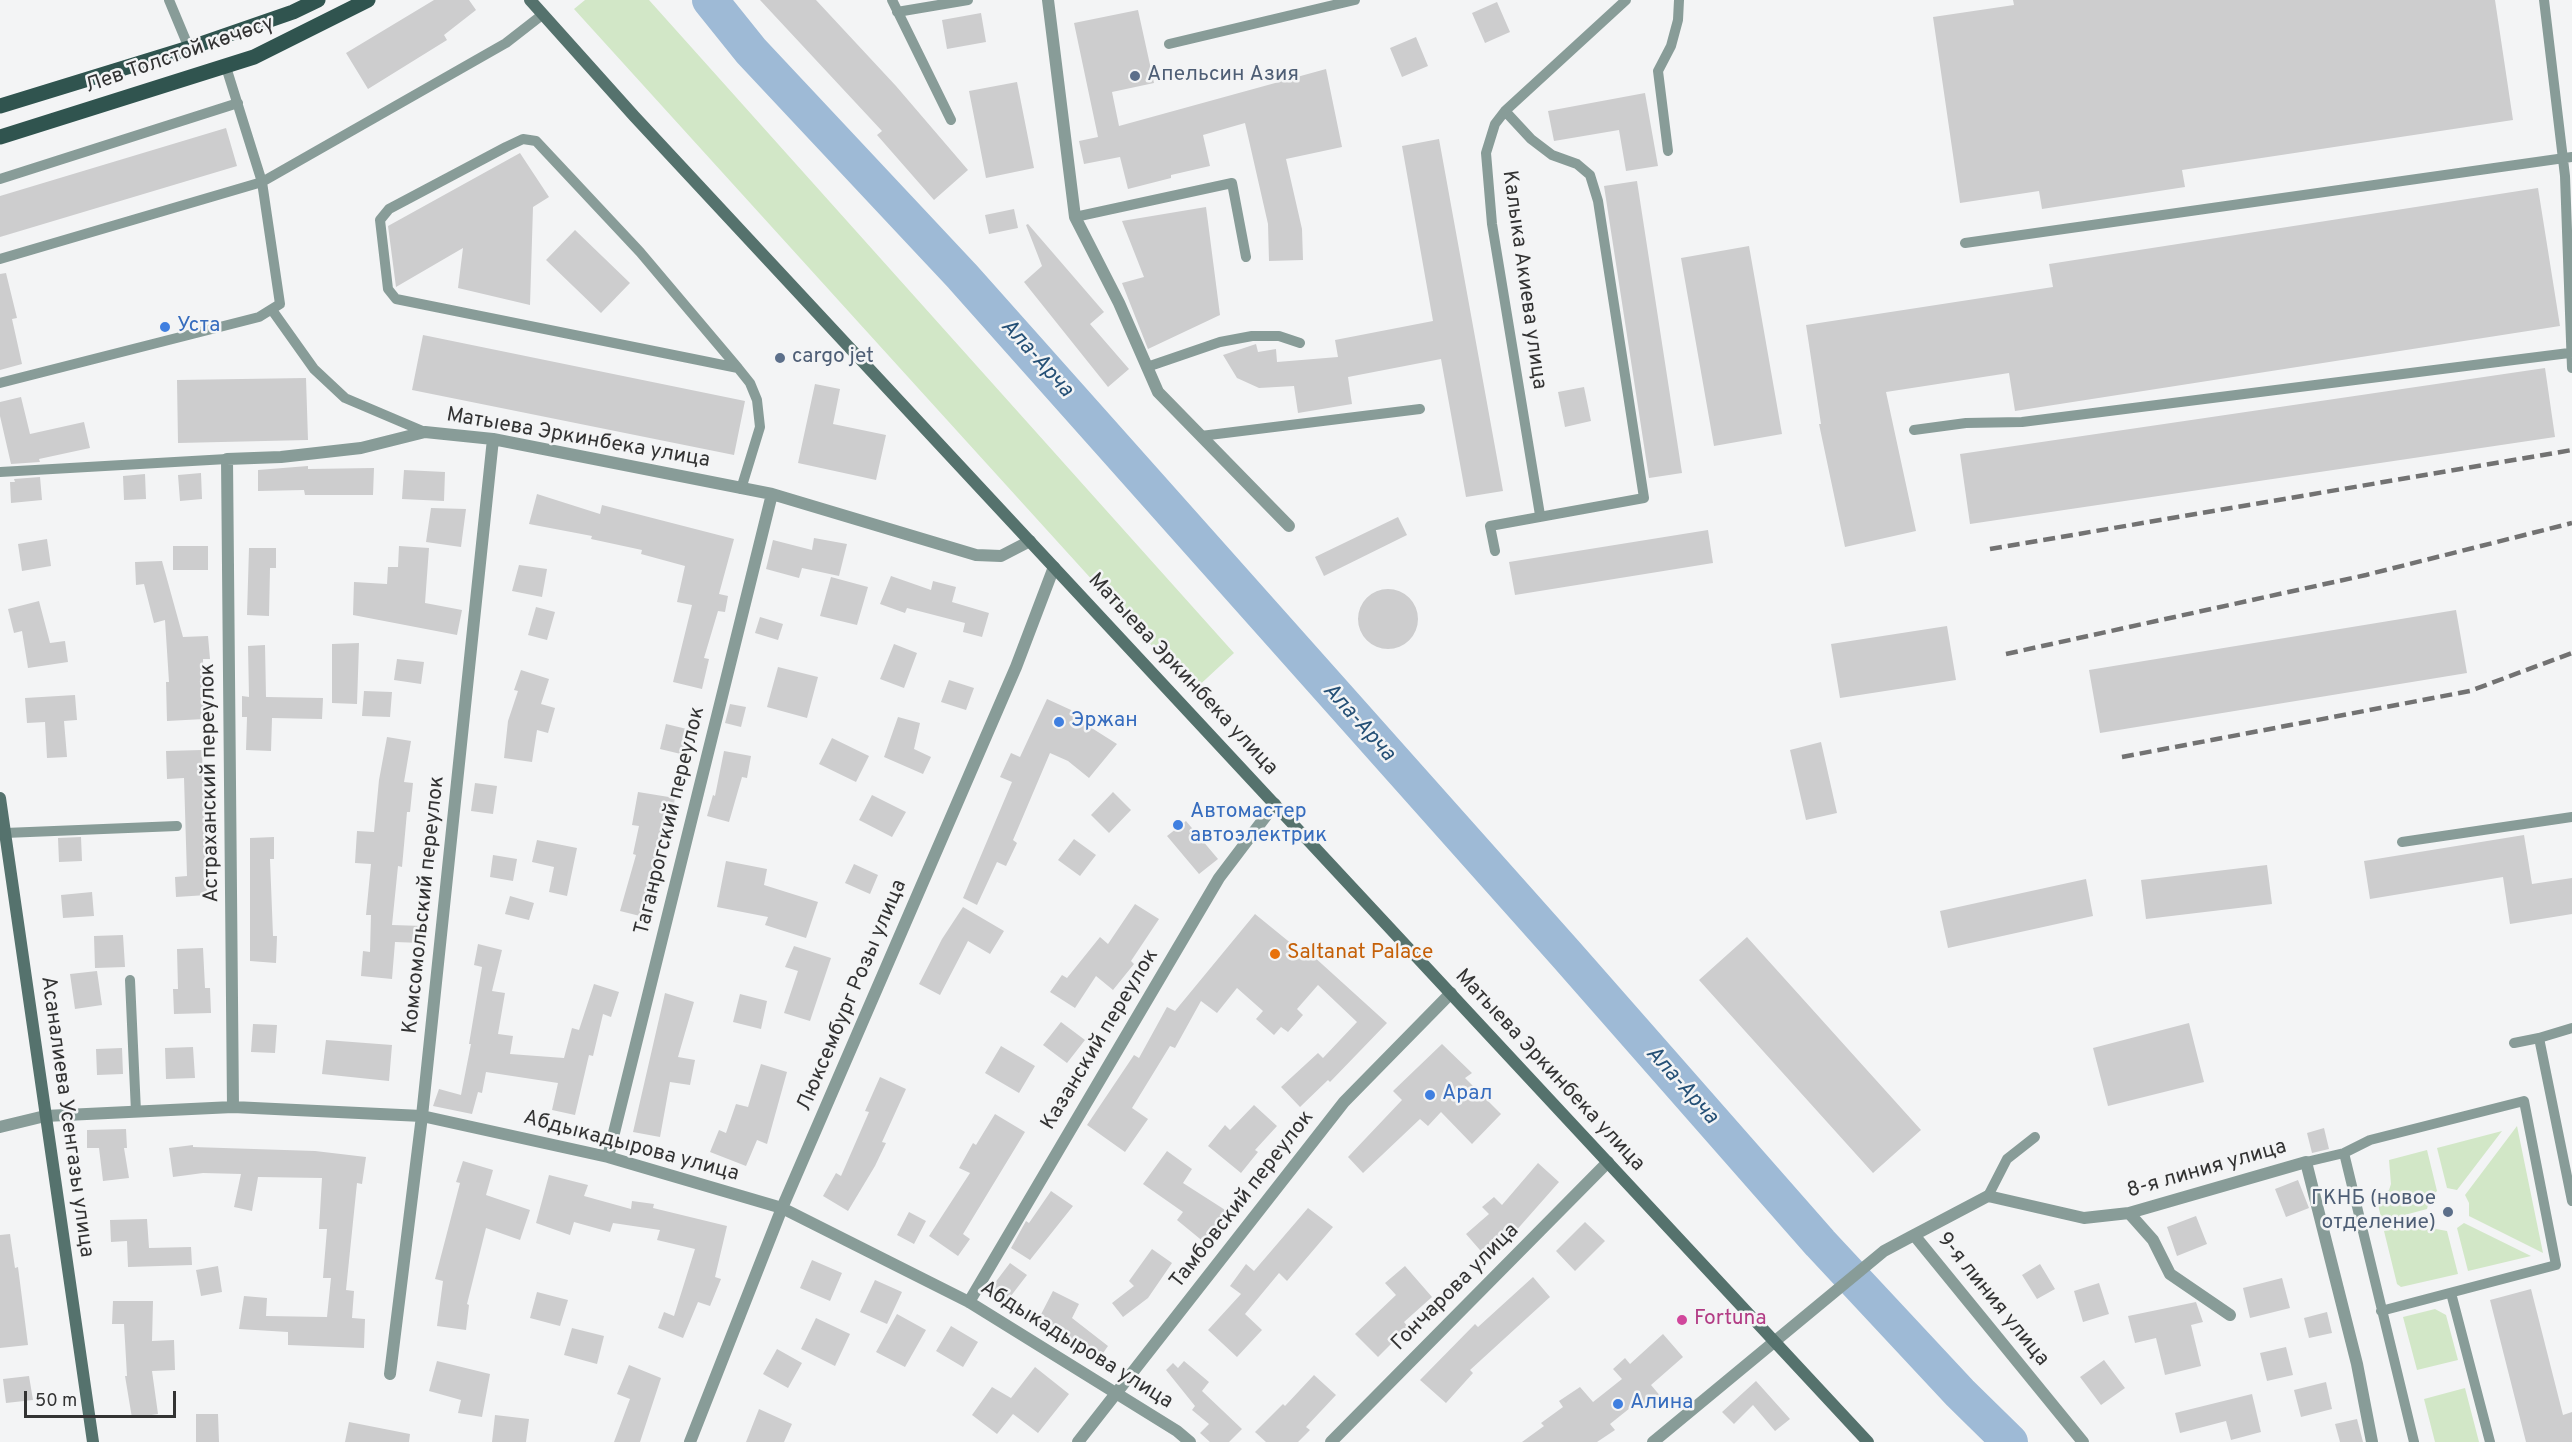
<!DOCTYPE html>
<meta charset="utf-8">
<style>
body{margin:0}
#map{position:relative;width:2572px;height:1442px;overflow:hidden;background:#f3f4f5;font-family:Overpass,sans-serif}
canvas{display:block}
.scale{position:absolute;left:24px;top:1391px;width:152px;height:27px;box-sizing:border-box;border:3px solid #333;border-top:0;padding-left:8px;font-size:18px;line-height:21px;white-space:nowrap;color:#333;-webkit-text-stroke:4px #f3f4f5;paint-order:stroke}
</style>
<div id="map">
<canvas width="2572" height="1442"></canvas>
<div class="scale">50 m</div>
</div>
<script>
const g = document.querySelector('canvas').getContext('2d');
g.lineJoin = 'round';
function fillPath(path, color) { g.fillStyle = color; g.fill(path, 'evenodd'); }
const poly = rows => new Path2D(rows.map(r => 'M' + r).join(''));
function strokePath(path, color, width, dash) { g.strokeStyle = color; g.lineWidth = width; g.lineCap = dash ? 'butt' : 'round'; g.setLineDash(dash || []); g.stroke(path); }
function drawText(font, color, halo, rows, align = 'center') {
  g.font = font + ' Overpass,sans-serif'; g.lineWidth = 5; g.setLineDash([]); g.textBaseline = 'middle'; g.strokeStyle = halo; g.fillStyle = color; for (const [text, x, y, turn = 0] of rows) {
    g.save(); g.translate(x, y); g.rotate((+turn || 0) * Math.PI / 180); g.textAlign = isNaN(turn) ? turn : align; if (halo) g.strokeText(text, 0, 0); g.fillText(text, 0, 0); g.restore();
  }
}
fillPath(poly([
 [585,0,649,0,1234,653,1193,691,574,9],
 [2517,1126,2543,1253,2469,1216,2469,1203,2465,1195],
 [2502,1131,2457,1190,2447,1188,2437,1148],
 [2427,1150,2437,1191,2430,1198,2427,1209,2382,1221,2376,1197,2389,1190,2391,1184,2389,1160],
 [2430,1219,2436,1229,2447,1231,2458,1274,2401,1287,2397,1284,2384,1231],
 [2464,1223,2531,1256,2468,1271,2457,1228],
 [2435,1309,2446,1315,2458,1360,2417,1370,2403,1317],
 [2465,1388,2479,1442,2435,1442,2424,1399]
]), '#d2e7c7');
strokePath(poly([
 [710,0,751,51,962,276,1566,954,1820,1243,1960,1393,2010,1442]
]), '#9ebad6', 36);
fillPath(poly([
 [434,0,469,0,476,10,444,35,447,40,368,89,346,53],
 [760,0,816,0,896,86,968,170,934,200,877,135,882,131],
 [2013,0,2495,0,2513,120,2182,170,2185,187,2042,209,2039,191,1960,203,1933,17,2014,5],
 [1497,2,1510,32,1485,43,1472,13],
 [1138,10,1154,83,1112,92,1119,126,1326,69,1342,147,1286,159,1302,229,1303,260,1269,261,1268,224,1245,123,1203,135,1210,166,1171,175,1171,178,1128,189,1120,157,1084,164,1079,141,1098,137,1074,23],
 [981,13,986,42,947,49,942,20],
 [1416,37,1428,66,1402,77,1390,48],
 [1017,82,1034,168,986,178,969,91],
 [1645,93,1658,166,1626,171,1619,130,1554,141,1548,111],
 [226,128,237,166,0,237,0,196],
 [1439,139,1503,491,1466,497,1441,359,1348,377,1352,404,1298,413,1294,386,1259,388,1237,378,1223,355,1256,344,1258,352,1276,349,1277,362,1338,357,1335,340,1433,321,1402,146],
 [520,153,549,197,533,207,530,305,458,288,463,248,396,287,388,226],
 [1637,181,1682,473,1649,478,1604,186],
 [2538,188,2560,326,2015,411,2009,373,1886,392,1916,531,1845,547,1819,424,1821,424,1806,325,2053,287,2049,264],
 [1206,207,1220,315,1148,349,1122,283,1144,277,1122,221],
 [1014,209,1018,228,989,234,985,215],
 [1028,224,1104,312,1090,324,1129,369,1108,387,1024,282,1042,266,1026,225],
 [575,230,630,283,601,313,546,260],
 [1749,246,1782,434,1714,446,1681,258],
 [6,273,17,318,12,319,22,364,0,370,0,274],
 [423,335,745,401,734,455,412,390],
 [2545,368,2555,437,1970,524,1960,454],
 [306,378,308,440,178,443,177,380],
 [815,384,840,389,833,424,886,435,876,480,798,463],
 [1584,387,1591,421,1565,427,1558,392],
 [21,397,30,434,84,422,90,448,39,459,40,462,11,464,0,416,0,402],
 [308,466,308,469,374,468,373,495,305,495,304,490,258,491,258,470],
 [404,470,445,472,444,501,402,499],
 [201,473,202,499,180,501,178,475],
 [145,474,146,499,124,500,123,476],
 [40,477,42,500,11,503,10,482,15,482,14,479],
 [537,494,600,514,602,505,734,539,719,594,728,596,725,612,718,611,704,658,709,659,702,689,673,682,692,605,677,602,685,566,641,554,642,550,591,539,592,536,529,524],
 [431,508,466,509,461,547,426,542],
 [1398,517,1407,535,1324,576,1315,557],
 [1708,530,1713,563,1515,595,1509,562],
 [814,538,847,544,839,576,802,568,799,578,766,569,773,540,812,550],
 [47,539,51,566,22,571,18,544],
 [173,546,208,546,208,570,173,570],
 [399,546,429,548,425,603,462,610,457,635,353,615,354,582,387,584,388,567,398,567],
 [249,548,276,548,276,568,270,568,269,616,247,615],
 [162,561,183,637,208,636,210,659,203,659,204,719,167,721,166,682,169,682,165,620,154,623,144,584,136,585,135,562],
 [519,565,547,569,542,597,512,591],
 [891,576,931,590,933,581,956,587,952,602,989,613,982,637,963,632,965,623,907,608,905,613,880,604],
 [831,577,868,587,857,625,820,616],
 '1358 619a30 30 0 1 1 60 0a30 30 0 1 1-60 0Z',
 [39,601,50,643,65,641,68,662,28,668,22,631,14,633,8,609],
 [536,607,555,612,547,640,528,635],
 [2456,610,2467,673,2100,733,2089,670],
 [760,617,783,624,778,640,755,633],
 [1947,626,1956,680,1840,698,1831,644],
 [359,643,357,704,332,703,332,644],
 [894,644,917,653,904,688,880,679],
 [265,645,266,697,323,698,322,719,272,718,271,751,246,750,247,717,242,717,242,696,249,697,248,646],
 [397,659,424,662,421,684,394,680],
 [778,667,818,677,807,718,767,707],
 [521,670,549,679,541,704,555,708,548,733,537,730,532,762,504,758,508,721,518,691,514,690],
 [949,680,974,688,966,710,941,702],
 [364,691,392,692,390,717,362,716],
 [75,695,77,720,64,721,67,757,47,758,45,722,27,723,25,698],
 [1047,699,1082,715,1079,720,1117,744,1089,778,1068,761,1050,753,1013,840,1017,843,1006,866,997,862,977,905,963,898,1012,782,1000,777,1011,753,1020,757],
 [730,704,746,707,741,727,725,723],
 [898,717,920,723,914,749,931,757,923,774,884,757],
 [666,724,691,730,685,755,660,749],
 [387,737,411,741,404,782,413,783,410,812,407,812,402,867,398,866,392,925,423,926,422,943,395,942,392,979,361,976,363,951,370,952,371,915,366,915,371,864,355,863,357,831,374,832,379,780],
 [832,738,869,756,856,782,819,764],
 [1821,742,1837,813,1806,820,1790,750],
 [202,750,207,895,176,897,175,877,187,876,184,778,167,779,166,751],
 [724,751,751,756,747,778,742,777,729,822,707,816,713,795,715,796],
 [475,783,497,786,493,814,471,811],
 [638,792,675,798,669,831,665,831,644,917,620,911,636,855,633,854,639,826,632,825],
 [1113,792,1131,810,1109,833,1091,815],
 [872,795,906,812,892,837,859,820],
 [1186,821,1218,859,1199,874,1167,836],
 [2524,835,2532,884,2572,878,2572,914,2510,924,2503,877,2370,899,2364,861],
 [81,837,82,861,59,862,58,838],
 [274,837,274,859,270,859,273,936,277,936,276,963,250,961,250,838],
 [1074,839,1096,855,1080,876,1058,860],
 [537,840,577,848,567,896,549,892,554,867,532,862],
 [493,855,517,859,513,881,490,877],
 [726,861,767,869,764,885,818,902,806,938,765,925,768,917,717,907],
 [854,864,878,875,870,894,845,883],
 [2267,865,2272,904,2146,919,2141,880],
 [2086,879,2093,916,1948,948,1940,911],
 [92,892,94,916,63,918,61,895],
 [510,896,534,903,529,920,505,914],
 [1135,904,1159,919,1131,961,1134,964,1113,990,1096,976,1075,1008,1050,992,1062,975,1067,978,1100,937,1108,944],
 [963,907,1004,931,990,954,968,941,940,995,919,984,942,939],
 [1255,914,1309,958,1312,955,1387,1023,1330,1082,1328,1080,1300,1107,1281,1087,1318,1053,1323,1058,1357,1022,1318,985,1297,1009,1303,1015,1288,1032,1281,1027,1274,1035,1256,1019,1263,1011,1237,988,1217,1013,1201,1001,1175,1048,1170,1046,1132,1108,1148,1119,1125,1152,1087,1125,1134,1055,1139,1058,1167,1007,1175,1011],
 [123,935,125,967,95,968,94,936],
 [1747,937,1921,1130,1873,1173,1699,980],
 [478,944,502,950,492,991,505,993,498,1034,513,1036,510,1054,564,1058,572,1028,579,1030,594,984,619,992,611,1017,603,1014,593,1056,589,1055,575,1115,552,1110,558,1083,486,1072,482,1093,478,1092,472,1114,433,1106,439,1089,461,1095,471,1044,469,1044,482,967,474,965],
 [794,946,831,958,810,1021,784,1013,798,971,785,967],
 [203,948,205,988,210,988,211,1013,174,1014,173,989,178,989,177,949],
 [97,971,102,1005,75,1009,70,974],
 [665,993,694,1002,678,1057,695,1060,690,1085,670,1082,660,1137,633,1132],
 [740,994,767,1001,761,1029,733,1022],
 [1061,1022,1085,1040,1067,1063,1043,1045],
 [2189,1023,2204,1082,2108,1106,2093,1048],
 [253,1024,277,1025,275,1053,251,1052],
 [326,1040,392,1045,389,1081,322,1074],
 [1442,1044,1472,1073,1465,1078,1501,1114,1472,1144,1441,1112,1428,1126,1420,1119,1363,1173,1348,1157,1402,1100,1393,1091],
 [1001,1046,1035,1066,1019,1093,985,1073],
 [193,1047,195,1078,166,1079,165,1048],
 [122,1048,123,1074,97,1075,96,1049],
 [761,1064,787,1072,767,1144,757,1140,746,1166,710,1152,719,1130,726,1133,736,1104,748,1107],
 [880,1077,906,1089,882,1142,886,1143,875,1166,848,1211,823,1196,836,1173,841,1176,869,1112,865,1111],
 [1254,1105,1277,1126,1255,1150,1258,1152,1241,1173,1208,1146,1225,1125,1230,1130],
 [995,1114,1025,1132,963,1234,970,1239,958,1256,929,1236,970,1173,959,1168,973,1143,976,1145],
 [2324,1128,2329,1149,2312,1153,2307,1133],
 [126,1129,127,1148,124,1148,129,1178,103,1181,99,1148,87,1148,87,1130],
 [193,1145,193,1147,315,1151,366,1157,362,1184,357,1183,346,1290,354,1291,352,1318,365,1319,364,1348,288,1345,288,1332,239,1329,244,1296,267,1298,266,1316,327,1317,331,1278,323,1278,327,1229,319,1229,322,1178,258,1177,252,1211,234,1207,241,1174,203,1173,173,1177,169,1148],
 [1167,1151,1192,1169,1183,1183,1233,1215,1205,1243,1177,1220,1183,1212,1143,1184],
 [463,1161,493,1170,486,1195,530,1210,520,1240,486,1228,467,1304,469,1305,466,1330,437,1326,443,1281,435,1279,460,1183,456,1182],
 [1538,1163,1559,1182,1514,1233,1486,1257,1466,1234,1489,1214,1482,1207,1494,1197,1502,1205],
 [549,1175,588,1185,584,1196,631,1209,632,1201,654,1204,653,1208,727,1226,715,1277,721,1279,710,1306,698,1302,683,1338,658,1328,664,1312,674,1316,695,1249,657,1240,660,1230,613,1223,610,1232,574,1222,570,1235,536,1223],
 [2298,1180,2309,1208,2286,1217,2275,1189],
 [1051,1191,1073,1206,1030,1260,1011,1248,1026,1221,1029,1223],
 [1308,1208,1333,1227,1287,1281,1279,1273,1245,1314,1262,1330,1237,1357,1208,1330,1241,1294,1230,1286,1246,1264,1254,1271],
 [909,1212,926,1221,914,1244,897,1235],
 [2196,1216,2207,1244,2177,1256,2167,1227],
 [147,1219,149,1248,191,1247,192,1265,128,1267,127,1241,111,1242,110,1220],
 [1585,1222,1605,1241,1575,1271,1556,1251],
 [10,1234,15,1268,18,1267,28,1345,0,1348,0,1235],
 [1152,1249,1172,1263,1148,1298,1123,1317,1112,1303,1134,1286,1129,1281],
 [812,1260,842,1273,830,1301,800,1288],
 [1010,1263,1027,1275,1007,1301,991,1288],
 [2040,1264,2055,1289,2037,1299,2022,1275],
 [218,1266,222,1292,201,1296,196,1270],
 [1405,1266,1432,1297,1404,1322,1408,1327,1378,1357,1355,1334,1396,1295,1385,1283],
 [1533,1277,1550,1297,1470,1370,1473,1373,1446,1403,1420,1380,1475,1324,1478,1327],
 [2282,1278,2290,1308,2250,1318,2243,1288],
 [875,1280,902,1292,887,1324,860,1312],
 [2099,1283,2109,1314,2083,1322,2074,1291],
 [2531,1289,2563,1415,2572,1412,2572,1442,2526,1442,2490,1300],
 [1053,1291,1079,1304,1072,1318,1108,1346,1096,1363,1065,1339,1036,1324],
 [537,1292,568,1300,560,1326,530,1318],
 [113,1301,153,1301,152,1341,174,1340,175,1370,152,1371,158,1414,132,1418,125,1376,127,1376,124,1324,112,1324],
 [2196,1302,2203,1322,2191,1325,2201,1366,2165,1375,2156,1338,2135,1343,2128,1316],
 [2327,1312,2332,1333,2309,1338,2304,1318],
 [897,1314,926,1330,905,1367,876,1352],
 [816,1318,850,1334,835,1366,801,1349],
 [951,1326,978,1342,963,1367,936,1351],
 [572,1328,604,1336,597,1364,564,1355],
 [1663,1334,1683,1357,1651,1385,1662,1398,1649,1409,1640,1400,1610,1424,1615,1430,1597,1442,1522,1442,1544,1426,1541,1423,1563,1407,1559,1401,1580,1387,1593,1402,1622,1379,1613,1369,1625,1358,1630,1364],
 [2286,1347,2293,1375,2267,1381,2260,1353],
 [777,1349,802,1363,788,1388,763,1374],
 [2104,1360,2125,1388,2101,1405,2080,1377],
 [437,1361,490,1374,482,1417,458,1413,461,1400,429,1391],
 [1184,1361,1209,1382,1202,1391,1242,1429,1229,1442,1210,1442,1200,1433,1209,1424,1192,1410,1195,1406,1166,1370,1173,1363,1178,1368],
 [629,1365,661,1378,640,1442,614,1442,630,1399,617,1394],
 [1035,1367,1069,1394,1038,1433,1013,1414,997,1434,972,1415,992,1387,1011,1398],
 [1314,1375,1336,1395,1306,1427,1310,1430,1298,1442,1266,1442,1255,1432,1283,1404,1285,1406],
 [29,1376,33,1400,6,1403,3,1379],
 [1756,1381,1790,1419,1775,1431,1753,1405,1734,1424,1722,1412],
 [2326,1382,2332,1409,2301,1417,2294,1390],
 [2252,1394,2261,1432,2231,1440,2226,1421,2180,1433,2175,1413],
 [759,1409,792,1424,784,1442,746,1442],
 [196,1414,218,1414,219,1442,196,1442],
 [495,1415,529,1419,526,1442,492,1442],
 [2357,1419,2363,1442,2340,1442,2335,1424],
 [349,1422,410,1434,409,1442,345,1442]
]), '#cdcdce');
strokePath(poly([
 [169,0,189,48],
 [892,0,951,120],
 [2544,0,2565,176,2572,368],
 [897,12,968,0],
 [1169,44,1355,0],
 [1668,151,1658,71,1671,46,1678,20,1679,0],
 [0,179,238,103],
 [1075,217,1232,183,1246,257],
 [1965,243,2572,157],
 [0,259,262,182,506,43,542,15],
 [272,310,314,369,345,398,425,432],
 [1147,367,1220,342,1252,336,1279,336,1300,343],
 [738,368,396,299,388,289,380,220,389,209,506,147,523,139,536,141,640,252,738,368,750,383,757,400,760,427,741,489],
 [0,383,259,317,280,304,262,182,226,67],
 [1914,430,1966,423,2022,422,2569,353],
 [1201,436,1420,409],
 [0,472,227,459],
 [1540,515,1492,224,1486,153,1495,124,1505,111,1626,0],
 [1495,551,1490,526,1644,498,1598,201,1590,175,1577,164,1552,155,1531,139,1505,111],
 [5,833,177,826],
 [2402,842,2572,817],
 [130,980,136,1112],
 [2572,1028,2539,1038,2572,1201],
 [2514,1043,2539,1038],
 [2344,1153,2414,1442],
 [2306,1162,2344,1153,2370,1140,2524,1101,2556,1265,2381,1311],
 [1988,1196,2007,1159,2035,1137],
 [2451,1293,2490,1442]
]), '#889c98', 10);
strokePath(poly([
 [1048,0,1075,217,1119,303,1158,392,1289,526],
 [233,1107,227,459,281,457,361,448,425,432,493,439,772,494,976,555,1001,556,1030,541],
 [0,1127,45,1116,233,1107,422,1116,608,1157,782,1208,969,1302,1177,1431,1190,1442],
 [608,1157,772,494],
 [2129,1213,2153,1240,2170,1274,2230,1315],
 [1914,1235,1988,1196,2084,1218,2129,1213,2306,1162,2357,1364,2372,1442],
 [969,1302,1219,878,1275,804],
 [390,1374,422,1116,493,439],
 [690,1442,782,1208,1016,667,1054,567],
 [1078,1442,1344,1102,1451,993],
 [1331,1442,1608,1162],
 [1653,1442,1884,1251,1914,1235,2083,1442]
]), '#889c98', 12);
strokePath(poly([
 [530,0,634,116,1868,1442],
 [0,798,93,1442]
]), '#55726d', 12);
strokePath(poly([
 [0,106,189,48,293,12,318,0],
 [0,137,254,57,368,0]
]), '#30544f', 15);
strokePath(poly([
 [1990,549,2572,450],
 [2006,654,2366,575,2572,523],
 [2122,757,2470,691,2572,653]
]), '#727272', 4.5, [12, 6]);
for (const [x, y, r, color] of [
 [1135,76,6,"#5c6f8a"],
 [165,327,6,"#3f7fe0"],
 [780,358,6,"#5c6f8a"],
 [1059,722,6,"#3f7fe0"],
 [1178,825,6,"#3f7fe0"],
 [1275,954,6,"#e8710a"],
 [1430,1095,6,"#3f7fe0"],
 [2448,1212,6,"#5c6f8a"],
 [1682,1320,6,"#d1479c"],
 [1618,1404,6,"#3f7fe0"]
]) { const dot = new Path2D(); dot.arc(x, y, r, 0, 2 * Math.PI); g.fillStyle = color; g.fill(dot); strokePath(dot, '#f3f4f5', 2); }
drawText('21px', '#333', '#f3f4f5', [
 ["Лев Толстой көчөсү",180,56,-19],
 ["Калыка Акиева улица",1523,280,82],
 ["Матыева Эркинбека улица",578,439,10],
 ["Матыева Эркинбека улица",1182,675,47],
 ["Астраханский переулок",211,783,-91],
 ["Таганрогский переулок",671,821,-76],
 ["Комсомольский переулок",425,905,-84],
 ["Люксембург Розы улица",853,996,-67],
 ["Казанский переулок",1101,1040,-59],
 ["Матыева Эркинбека улица",1549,1071,47],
 ["Асаналиева Усенгазы улица",66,1117,82],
 ["Абдыкадырова улица",631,1147,15],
 ["8-я линия улица",2207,1170,-16],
 ["Тамбовский переулок",1243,1200,-52],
 ["Гончарова улица",1456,1288,-45],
 ["9-я линия улица",1992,1300,51],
 ["Абдыкадырова улица",1076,1346,32]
]);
drawText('21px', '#4e5e75', '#f3f4f5', [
 ["Апельсин Азия",1147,76],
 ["cargo jet",792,358],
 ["ГКНБ (новое",2436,1200,"right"],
 ["отделение)",2436,1224,"right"]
], 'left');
drawText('21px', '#366cbe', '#f3f4f5', [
 ["Уста",177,327],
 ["Эржан",1071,722],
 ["Автомастер",1190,813],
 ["автоэлектрик",1190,837],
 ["Арал",1442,1095],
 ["Алина",1630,1404]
], 'left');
drawText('21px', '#c56008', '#f3f4f5', [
 ["Saltanat Palace",1287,954]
], 'left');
drawText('21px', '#b23c85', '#f3f4f5', [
 ["Fortuna",1694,1320]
], 'left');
drawText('italic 22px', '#255076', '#f3f4f5', [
 ["Ала-Арча",1036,359,48],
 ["Ала-Арча",1358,723,48],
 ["Ала-Арча",1681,1086,48]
]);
</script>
